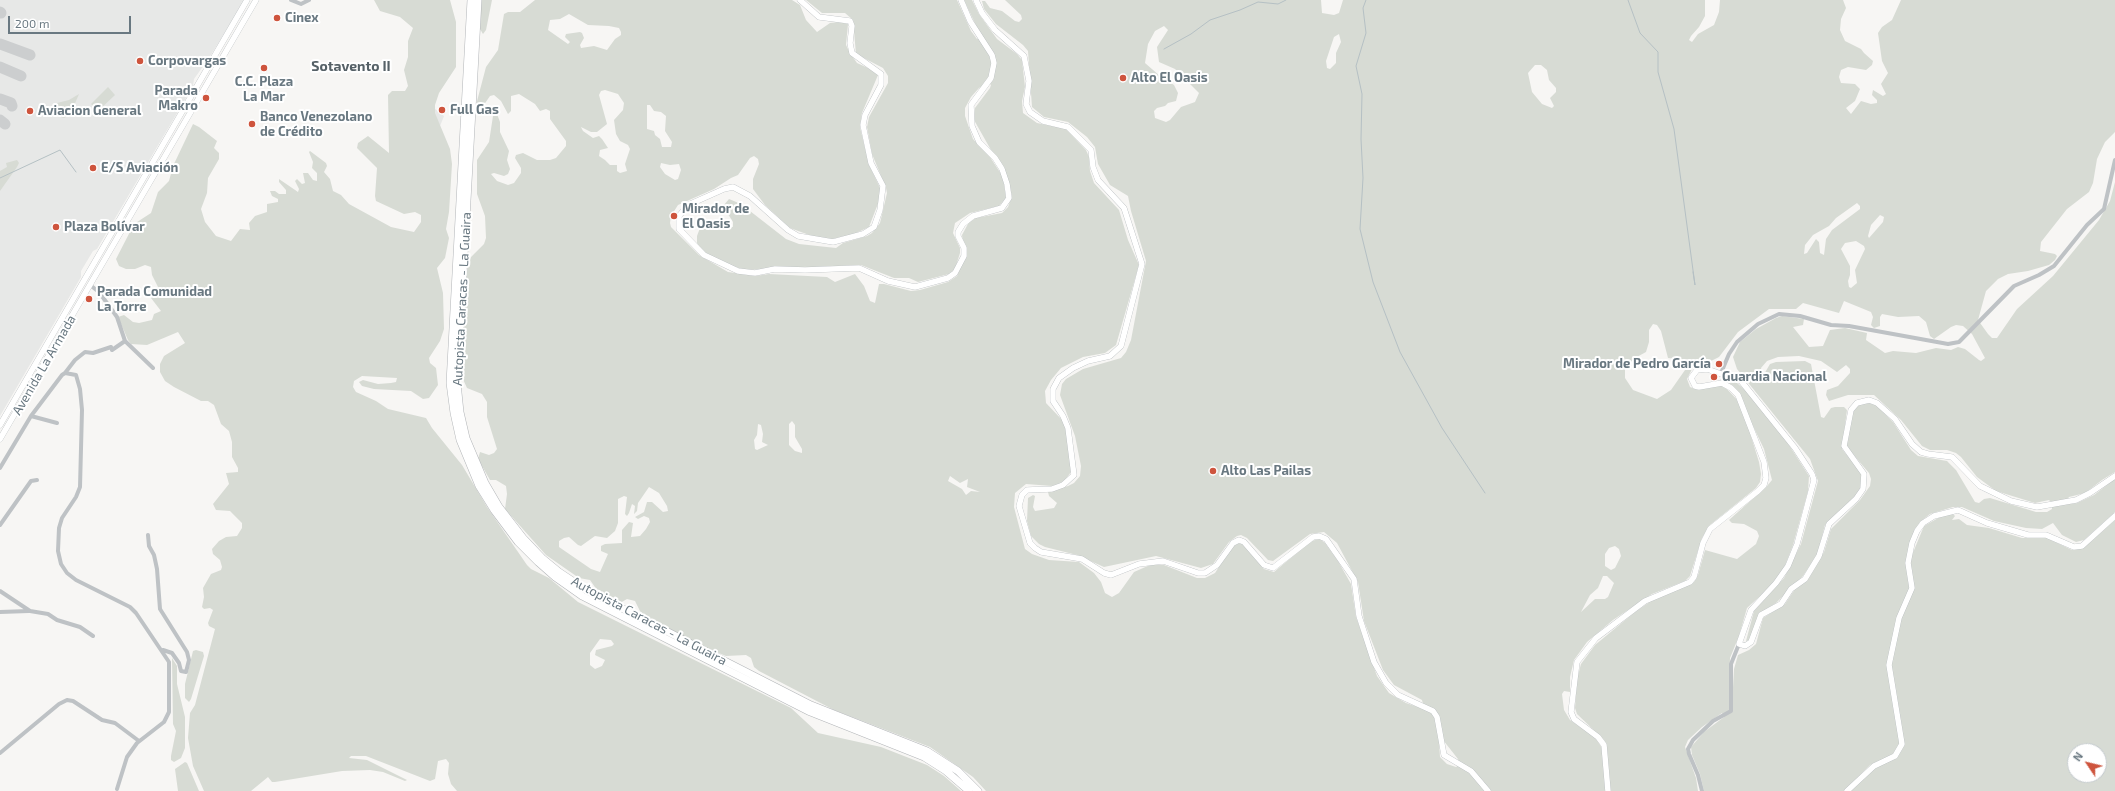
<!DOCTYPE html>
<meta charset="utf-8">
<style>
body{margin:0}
#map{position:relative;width:2115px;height:791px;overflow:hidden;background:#f7f6f4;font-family:"Exo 2",sans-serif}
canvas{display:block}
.north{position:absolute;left:2067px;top:743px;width:40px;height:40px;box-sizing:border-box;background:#fff;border:1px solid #c3c9cd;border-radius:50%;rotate:305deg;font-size:11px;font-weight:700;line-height:16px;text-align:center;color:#697881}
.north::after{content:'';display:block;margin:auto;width:14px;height:18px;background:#ce543d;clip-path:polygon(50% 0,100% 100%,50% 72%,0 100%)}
.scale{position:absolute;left:8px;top:16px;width:123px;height:18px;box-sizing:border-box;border:2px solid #697881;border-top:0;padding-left:5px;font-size:12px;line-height:14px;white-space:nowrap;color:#697881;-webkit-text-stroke:3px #fff;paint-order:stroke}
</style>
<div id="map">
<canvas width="2115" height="791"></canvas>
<div class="north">N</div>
<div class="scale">200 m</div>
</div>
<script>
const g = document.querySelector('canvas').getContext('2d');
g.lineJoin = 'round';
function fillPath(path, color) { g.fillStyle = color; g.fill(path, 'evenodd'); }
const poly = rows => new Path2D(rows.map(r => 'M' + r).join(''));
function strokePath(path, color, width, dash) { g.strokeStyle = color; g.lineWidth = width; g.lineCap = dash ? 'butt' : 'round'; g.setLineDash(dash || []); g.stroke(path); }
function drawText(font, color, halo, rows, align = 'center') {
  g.font = font + ' "Exo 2",sans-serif'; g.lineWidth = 4; g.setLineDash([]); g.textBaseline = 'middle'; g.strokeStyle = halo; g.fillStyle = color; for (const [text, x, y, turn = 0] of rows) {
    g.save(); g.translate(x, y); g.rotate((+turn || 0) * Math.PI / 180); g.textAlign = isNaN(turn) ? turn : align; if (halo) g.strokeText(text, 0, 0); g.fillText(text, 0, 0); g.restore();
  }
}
fillPath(poly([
 [0,0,245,0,209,58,194,79,193,86,97,249,93,251,81,271,81,277,0,416],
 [430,105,444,116,440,126]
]), '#e7e8e7');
fillPath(poly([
 [374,0,450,0,456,22,456,67,439,93,435,105,435,113,450,149,452,164,449,212,446,229,449,238,445,258,437,268,443,293,444,329,440,341,429,358,430,363,436,368,438,385,429,398,423,399,411,391,374,389,362,386,359,382,363,380,378,384,391,383,396,382,397,378,362,376,354,381,353,387,356,392,376,401,388,409,426,418,432,428,462,465,487,507,527,565,531,569,549,578,578,602,791,708,818,733,881,747,927,765,944,776,961,791,457,791,451,784,448,774,449,763,446,759,438,761,435,779,430,781,366,756,351,756,349,758,367,760,407,780,405,781,383,772,370,770,342,771,275,782,272,782,268,777,251,791,204,791,193,766,188,738,190,713,195,705,215,629,209,626,208,623,213,610,210,608,204,609,202,607,204,597,203,588,211,574,221,570,222,567,220,560,213,554,212,549,219,541,226,537,237,536,242,528,242,523,230,511,216,510,213,504,229,484,226,473,238,472,238,468,232,457,232,442,229,431,221,424,214,405,208,401,201,401,174,387,165,381,160,372,160,364,164,356,185,343,178,332,147,345,131,344,128,340,118,317,124,315,133,322,139,323,152,320,154,314,161,311,151,298,160,291,152,275,151,267,145,265,135,269,126,269,119,266,116,259,134,224,151,213,158,192,169,181,173,166,193,124,199,127,217,141,214,148,219,153,219,159,208,178,207,193,201,209,205,222,216,236,231,241,240,229,250,230,249,223,255,216,267,212,267,204,278,202,278,199,272,196,270,191,275,191,279,194,286,194,286,190,279,182,279,179,298,192,299,189,295,181,297,179,302,184,305,183,303,173,308,173,313,180,317,181,317,173,312,168,313,162,309,152,310,151,326,163,327,166,324,172,330,179,333,191,341,195,349,204,391,227,414,232,421,222,421,215,415,212,404,214,376,201,375,196,377,168,357,148,358,143,368,136,389,153,388,95,392,91,405,91,408,86,404,70,408,57,408,41,413,28,400,17,380,11],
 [600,639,611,640,614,644,612,646,596,650,595,655,605,660,602,666,595,669,590,665,590,653],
 [481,0,492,0,486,30,483,34,480,29],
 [535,0,792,0,800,5,806,20,817,32,830,23,839,22,848,24,846,45,850,53,857,63,868,68,878,75,862,113,860,127,869,165,881,190,879,201,869,227,854,234,832,239,812,236,790,228,765,205,753,189,753,179,759,164,758,159,754,156,750,158,738,175,731,178,714,189,678,205,671,216,670,223,671,227,699,255,728,272,755,276,769,274,827,277,835,282,855,274,864,286,870,301,875,303,879,284,884,284,911,291,920,290,948,282,957,276,965,257,962,235,969,222,976,218,1002,213,1008,207,1012,196,1008,180,974,120,975,108,990,88,991,85,989,83,979,88,971,97,965,108,965,116,973,139,990,157,1003,177,1006,198,999,206,970,213,955,223,953,233,960,248,960,253,955,269,949,274,918,282,909,278,894,278,861,265,746,270,727,265,701,250,697,243,697,236,700,228,705,223,721,224,733,227,733,222,723,206,729,199,741,204,786,239,799,244,836,248,843,243,867,236,872,233,880,223,887,193,886,188,872,154,867,127,869,117,888,83,888,76,883,68,856,54,853,20,845,13,822,13,806,0,957,0,971,31,977,39,979,38,980,34,964,0,972,0,979,14,997,39,1017,54,1022,60,1025,87,1022,101,1023,113,1037,123,1066,129,1086,150,1089,157,1090,171,1094,183,1119,210,1128,240,1139,265,1116,345,1105,353,1083,357,1061,368,1051,380,1045,391,1046,403,1064,422,1066,428,1071,472,1065,480,1059,484,1052,486,1026,484,1015,493,1014,507,1025,549,1032,554,1049,560,1079,562,1094,573,1101,582,1105,593,1112,597,1119,593,1134,572,1150,565,1164,565,1197,578,1205,578,1215,573,1232,547,1238,543,1244,544,1250,550,1264,569,1274,572,1311,541,1320,539,1325,543,1338,561,1351,584,1356,617,1377,676,1389,693,1406,703,1418,707,1423,704,1422,700,1394,685,1383,670,1364,621,1358,582,1337,543,1324,532,1310,534,1273,561,1268,560,1247,538,1241,535,1237,536,1229,542,1213,564,1201,568,1156,556,1104,567,1077,555,1045,547,1039,544,1031,536,1027,521,1028,498,1033,495,1035,496,1033,507,1035,511,1054,508,1057,503,1049,496,1048,492,1068,486,1074,483,1080,476,1081,466,1075,436,1060,395,1062,384,1066,379,1083,369,1121,358,1126,352,1131,340,1146,261,1131,211,1128,196,1110,185,1098,164,1095,147,1087,137,1068,122,1044,117,1032,107,1028,51,1023,45,996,24,984,9,982,1,985,1,990,8,1002,11,1015,21,1019,22,1022,19,1021,15,1005,0,1321,0,1322,13,1334,15,1339,13,1343,0,1705,0,1705,16,1699,27,1691,36,1689,40,1692,42,1698,34,1714,25,1719,12,1720,0,1843,0,1846,8,1841,19,1840,30,1845,41,1861,49,1864,53,1873,61,1872,65,1866,70,1848,67,1841,70,1839,77,1841,83,1855,84,1860,89,1855,101,1846,108,1851,114,1861,101,1871,104,1877,103,1877,100,1872,95,1873,90,1883,96,1886,94,1881,84,1888,73,1882,61,1878,33,1882,27,1892,20,1901,0,2115,0,2115,132,2105,142,2097,159,2093,183,2089,192,2067,209,2041,242,2040,251,2055,254,2057,256,2055,260,2049,265,2028,271,2008,274,1998,279,1986,291,1978,320,1988,334,1992,338,1997,338,2017,309,2053,276,2099,220,2110,201,2115,182,2115,472,2102,480,2085,493,2069,497,2067,500,2068,504,2077,503,2094,495,2115,479,2115,512,2084,540,2076,542,2062,535,2053,523,2042,529,2026,528,1994,521,1962,507,1953,507,1930,514,1920,522,1911,538,1908,553,1912,555,1924,526,1940,517,1953,514,1955,516,1952,520,1959,519,1967,525,1989,528,2022,538,2047,538,2072,550,2082,548,2088,544,2115,520,2115,791,1851,791,1883,759,1870,765,1844,791,1704,791,1700,774,1692,755,1691,747,1704,732,1724,717,1722,713,1702,727,1688,740,1685,747,1696,778,1698,791,986,791,973,777,930,747,834,710,759,671,754,667,751,658,746,655,726,656,699,645,642,615,635,601,627,599,620,603,597,590,590,580,579,578,546,555,505,509,507,494,506,486,496,480,490,480,478,459,480,452,489,455,494,453,497,449,487,417,487,402,482,394,467,388,462,377,465,285,469,259,484,244,486,238,485,216,477,194,477,160,489,142,493,116,497,114,500,122,500,132,509,151,507,160,510,169,508,174,504,176,494,173,491,174,497,181,508,185,514,183,521,173,521,168,515,158,516,155,523,153,537,160,550,160,556,158,566,146,566,141,550,119,550,111,546,109,540,111,535,104,519,94,511,96,511,111,508,114,501,101,494,95,490,96,481,109,479,110,476,105,486,67,498,50,504,14,508,12,520,12],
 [569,14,588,25,609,26,619,28,621,32,621,35,615,39,607,50,594,46,581,48,580,45,584,38,582,33,580,32,566,34,565,37,570,42,568,44,548,30,550,20,560,19],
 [1164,26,1168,30,1157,47,1159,62,1175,69,1199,93,1195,102,1181,107,1170,120,1166,122,1155,118,1154,111,1157,108,1165,106,1168,103,1176,101,1178,93,1174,85,1160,76,1145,63,1148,44,1155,31],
 [1339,34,1341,42,1336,53,1336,63,1330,69,1327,68,1326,61,1334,37],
 [1535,65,1541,65,1547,70,1549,80,1556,88,1556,92,1550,98,1554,106,1552,108,1542,104,1532,92,1528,73],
 [605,90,618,94,624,103,623,110,614,120,616,134,620,141,628,145,630,149,625,164,627,171,620,173,617,171,617,165,610,165,605,160,599,156,600,150,608,148,602,139,599,136,593,138,583,131,581,127,591,132,597,132,607,124,599,95,601,91],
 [647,105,650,105,654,111,661,112,666,116,665,131,672,142,671,147,662,147,660,139,655,135,654,131,647,129],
 [661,163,670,165,679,164,681,170,678,179,675,180,665,174,660,167],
 [1857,203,1860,206,1860,209,1832,230,1826,239,1824,255,1820,253,1819,242,1816,239,1807,253,1804,254,1805,245,1813,235,1829,226,1836,218],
 [1880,215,1884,217,1883,222,1869,238,1868,236,1871,225],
 [1856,241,1864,246,1865,249,1855,270,1857,283,1851,288,1849,287,1848,281,1850,275,1850,266,1841,249,1845,243],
 [1844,301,1871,312,1873,317,1871,325,1874,328,1880,326,1880,317,1882,314,1898,317,1919,316,1926,322,1930,336,1934,339,1951,327,1956,325,1963,326,1972,334,1985,358,1981,361,1979,360,1965,349,1958,347,1951,350,1936,348,1916,353,1893,351,1885,353,1866,340,1867,333,1845,328,1830,330,1823,346,1809,347,1793,327,1803,325,1804,319,1782,316,1776,318,1756,329,1740,342,1733,357,1737,369,1810,459,1818,481,1801,544,1784,578,1754,611,1746,641,1750,640,1760,613,1776,603,1803,576,1817,555,1825,525,1855,496,1863,485,1862,474,1842,449,1847,410,1844,407,1835,407,1831,408,1824,418,1821,417,1811,364,1805,361,1776,362,1770,364,1763,376,1761,368,1767,361,1778,357,1799,356,1821,361,1837,372,1846,365,1850,369,1850,373,1838,386,1827,390,1826,395,1829,401,1848,395,1874,395,1901,420,1922,446,1930,450,1947,450,1956,453,1961,457,1977,477,1996,491,2035,503,2049,500,2052,503,2052,509,2047,512,2036,512,1990,498,1984,499,1979,503,1975,502,1956,470,1947,461,1918,456,1911,450,1893,422,1877,406,1870,403,1860,404,1852,412,1846,446,1869,473,1871,479,1870,486,1860,500,1831,529,1824,552,1808,579,1795,589,1785,604,1763,618,1756,644,1749,650,1738,655,1734,669,1733,687,1729,688,1730,658,1739,636,1747,608,1773,584,1784,568,1793,545,1808,491,1809,476,1787,442,1748,393,1736,382,1731,379,1720,379,1742,398,1746,409,1725,387,1719,385,1698,390,1690,387,1687,379,1693,367,1685,370,1671,390,1657,399,1633,390,1625,378,1625,368,1635,358,1646,352,1649,342,1649,330,1653,324,1657,325,1661,331,1668,358,1709,362,1719,357,1738,332,1769,309,1796,309,1803,303,1839,313],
 [792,421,795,425,795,437,802,449,802,453,795,451,789,445,789,424],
 [758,424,761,425,763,434,762,442,768,445,757,450,755,449,754,440,757,435],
 [1753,426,1764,449,1772,480,1767,486,1729,520,1732,523,1744,524,1757,531,1759,536,1756,544,1737,559,1705,550,1698,575,1694,582,1654,599,1635,612,1595,645,1581,664,1577,679,1575,708,1577,714,1604,740,1607,747,1606,750,1603,750,1596,738,1570,720,1564,710,1562,694,1564,691,1570,692,1570,677,1574,660,1587,642,1613,620,1652,594,1685,581,1690,576,1702,538,1710,525,1756,488,1760,482,1761,474,1759,462,1750,433],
 [950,476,960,483,968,479,967,487,980,492,971,491,966,495,962,489,948,481],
 [649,487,659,493,667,506,668,511,663,512,652,502,647,502,644,512,635,517,638,519,644,516,649,518,650,522,646,529,640,536,631,537,633,523,629,522,622,530,622,543,605,544,601,546,601,551,608,554,600,572,591,569,559,547,559,541,564,538,569,537,578,545,581,546,595,536,607,538,615,531,618,523,618,499,624,496,627,497,625,514,627,516,629,513,632,504,635,506,634,514,637,511,638,503],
 [1615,546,1619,549,1621,556,1615,568,1611,570,1605,566,1605,554,1609,548],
 [1603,576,1607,576,1614,583,1608,597,1605,599,1595,599,1581,612,1590,595,1598,588],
 [1443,740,1458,759,1459,765,1456,767,1447,764,1440,757,1439,742],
 [2075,751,2099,751,2099,775,2075,775],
 [108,87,115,95,98,111,91,104],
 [79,94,70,115,64,118,57,116,54,109,57,103,69,100],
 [17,160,19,163,17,167,0,191,0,171,7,167,6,163],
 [196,650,203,652,204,656,191,699,189,702,185,698,185,684,193,651],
 [172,658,177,666,177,684,185,717,185,748,181,758,174,762,171,760,171,756,176,731,173,724],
 [185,762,187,763,199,791,178,791,175,769]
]), '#d7dbd4');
strokePath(poly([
 [1366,0,1363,8,1366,33,1356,66,1362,94,1361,139,1363,178,1360,229,1373,282,1400,352,1442,428,1485,493],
 [1628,0,1640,33,1658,52,1658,72,1674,129,1695,285,1693,272],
 [1164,49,1191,34,1210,20,1240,10,1258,2,1278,4,1286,0],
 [0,178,60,150,76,172]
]), '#b5c0c4', 1);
strokePath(poly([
 [0,12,1,13,0,12],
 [0,44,30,55],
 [0,67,21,76],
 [0,99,11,103,12,106],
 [0,120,5,124]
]), '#cccecf', 11);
const secondary = poly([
 [800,0,819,17,850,21,852,26,850,43,852,53,881,74,881,85,865,115,863,125,871,163,883,186,880,210,874,227,863,234,833,242,798,236,788,230,750,196,733,187,724,189,688,205,679,216,679,229,704,255,738,271,755,273,775,269,805,270,859,268,888,281,915,287,948,278,955,273,964,256,964,248,958,236,958,232,963,224,973,216,1002,208,1009,198,1007,184,1002,169,995,158,979,142,972,126,971,105,991,78,994,63,992,55,970,21,961,0],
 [976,0,982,13,995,30,1024,56,1029,81,1026,104,1030,112,1043,121,1068,127,1091,150,1093,167,1098,180,1124,208,1142,264,1121,346,1110,356,1088,361,1073,368,1059,378,1053,389,1053,401,1063,416,1068,428,1074,475,1063,485,1052,489,1027,490,1022,495,1019,506,1030,543,1035,548,1041,552,1082,559,1104,573,1111,575,1139,564,1163,561,1198,573,1205,573,1217,565,1233,543,1239,540,1244,542,1264,565,1273,568,1313,537,1319,536,1326,539,1354,579,1359,616,1374,662,1386,683,1398,695,1433,711,1437,717,1444,755,1471,771,1488,791],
 [0,425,247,0],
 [0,439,256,0],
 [1608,791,1604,745,1598,737,1574,719,1571,712,1577,662,1596,638,1645,601,1690,582,1694,577,1703,543,1710,529,1758,491,1764,485,1766,478,1764,462,1738,395,1731,388,1722,383,1699,387,1695,386,1691,378,1697,370,1707,369,1741,381,1795,448,1812,474,1814,480,1797,544,1788,566,1776,583,1751,610,1739,644,1745,646,1751,642,1761,615,1781,604,1791,589,1805,579,1819,556,1829,524,1856,499,1863,489,1864,474,1844,446,1851,410,1857,403,1869,400,1877,403,1895,419,1912,444,1921,452,1928,454,1952,457,1980,486,2011,501,2037,507,2076,500,2090,493,2115,476],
 [1847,791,1874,766,1895,756,1902,744,1889,665,1899,618,1912,588,1908,563,1912,543,1917,531,1923,523,1934,516,1958,510,1987,523,2028,535,2046,535,2074,547,2082,546,2115,516]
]);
const trunk = poly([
 [471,0,450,383,454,413,460,440,479,486,494,510,518,542,538,562,555,577,582,596,808,711,924,757,946,771,969,791],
 [478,0,457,383,460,412,466,438,485,483,499,507,523,538,542,558,559,572,586,590,811,705,927,751,958,771,978,791]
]);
strokePath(secondary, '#b1b6b9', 6);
strokePath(trunk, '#b2b5b8', 8);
strokePath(poly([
 [291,0,301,4,309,0],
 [90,285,99,292,117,317,125,341,153,368],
 [65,373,75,360,85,352,93,353,111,347,112,350,125,341],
 [1721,373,1729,354,1737,342,1758,324,1779,314,1800,316,1831,325,1849,326,1948,344,1959,342,2014,286,2039,275,2054,266,2087,225,2104,209,2115,160],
 [31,416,57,423],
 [0,468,31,416,62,375,65,373,76,375,80,389,82,410,80,487,76,497,62,518,59,528,58,551,61,564,67,573,76,580,130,607,136,613,169,662,169,712,164,722,137,743,127,757,117,789],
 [0,525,31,481,37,480],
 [148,535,149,546,154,555,157,569,160,609,187,652,189,660,186,672,181,671,179,663,172,653,163,650],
 [0,591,30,611,48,614,57,620,80,627,93,636],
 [0,612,29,611],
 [0,753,59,704,67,700,73,701,102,720,115,723,139,741],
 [1702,791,1698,775,1689,754,1688,749,1693,740,1713,721,1731,711,1731,664,1739,644]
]), '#bec2c5', 4);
strokePath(secondary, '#fff', 5.5);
strokePath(trunk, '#fff', 7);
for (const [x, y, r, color] of [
 [277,18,4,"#ce543d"],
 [140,61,4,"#ce543d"],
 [264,68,4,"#ce543d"],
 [1123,78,4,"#ce543d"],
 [206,98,4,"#ce543d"],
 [442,110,4,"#ce543d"],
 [30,111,4,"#ce543d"],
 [252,124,4,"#ce543d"],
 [93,168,4,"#ce543d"],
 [674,216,4,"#ce543d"],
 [56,227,4,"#ce543d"],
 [89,299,4,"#ce543d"],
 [1719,364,4,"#ce543d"],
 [1714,377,4,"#ce543d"],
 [1213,471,4,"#ce543d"]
]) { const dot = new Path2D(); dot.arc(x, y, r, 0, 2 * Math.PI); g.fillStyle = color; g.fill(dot); strokePath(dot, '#fff', 1.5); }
drawText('bold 13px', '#697881', '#fff', [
 ["Cinex",285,18],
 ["Corpovargas",148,61],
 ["Alto El Oasis",1131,78],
 ["C.C. Plaza",264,82,"center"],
 ["La Mar",264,97,"center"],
 ["Parada",198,91,"right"],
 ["Makro",198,106,"right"],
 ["Full Gas",450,110],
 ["Aviacion General",38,111],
 ["Banco Venezolano",260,117],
 ["de Crédito",260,132],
 ["E/S Aviación",101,168],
 ["Mirador de",682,209],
 ["El Oasis",682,224],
 ["Plaza Bolívar",64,227],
 ["Parada Comunidad",97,292],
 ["La Torre",97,307],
 ["Mirador de Pedro García",1711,364,"right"],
 ["Guardia Nacional",1722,377],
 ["Alto Las Pailas",1221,471]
], 'left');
drawText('13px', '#697881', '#fff', [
 ["Autopista Caracas - La Guaira",462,299,-87],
 ["Avenida La Armada",44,365,-60],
 ["Autopista Caracas - La Guaira",649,621,28]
]);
drawText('bold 14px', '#566167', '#fff', [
 ["Sotavento II",351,66]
]);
</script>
